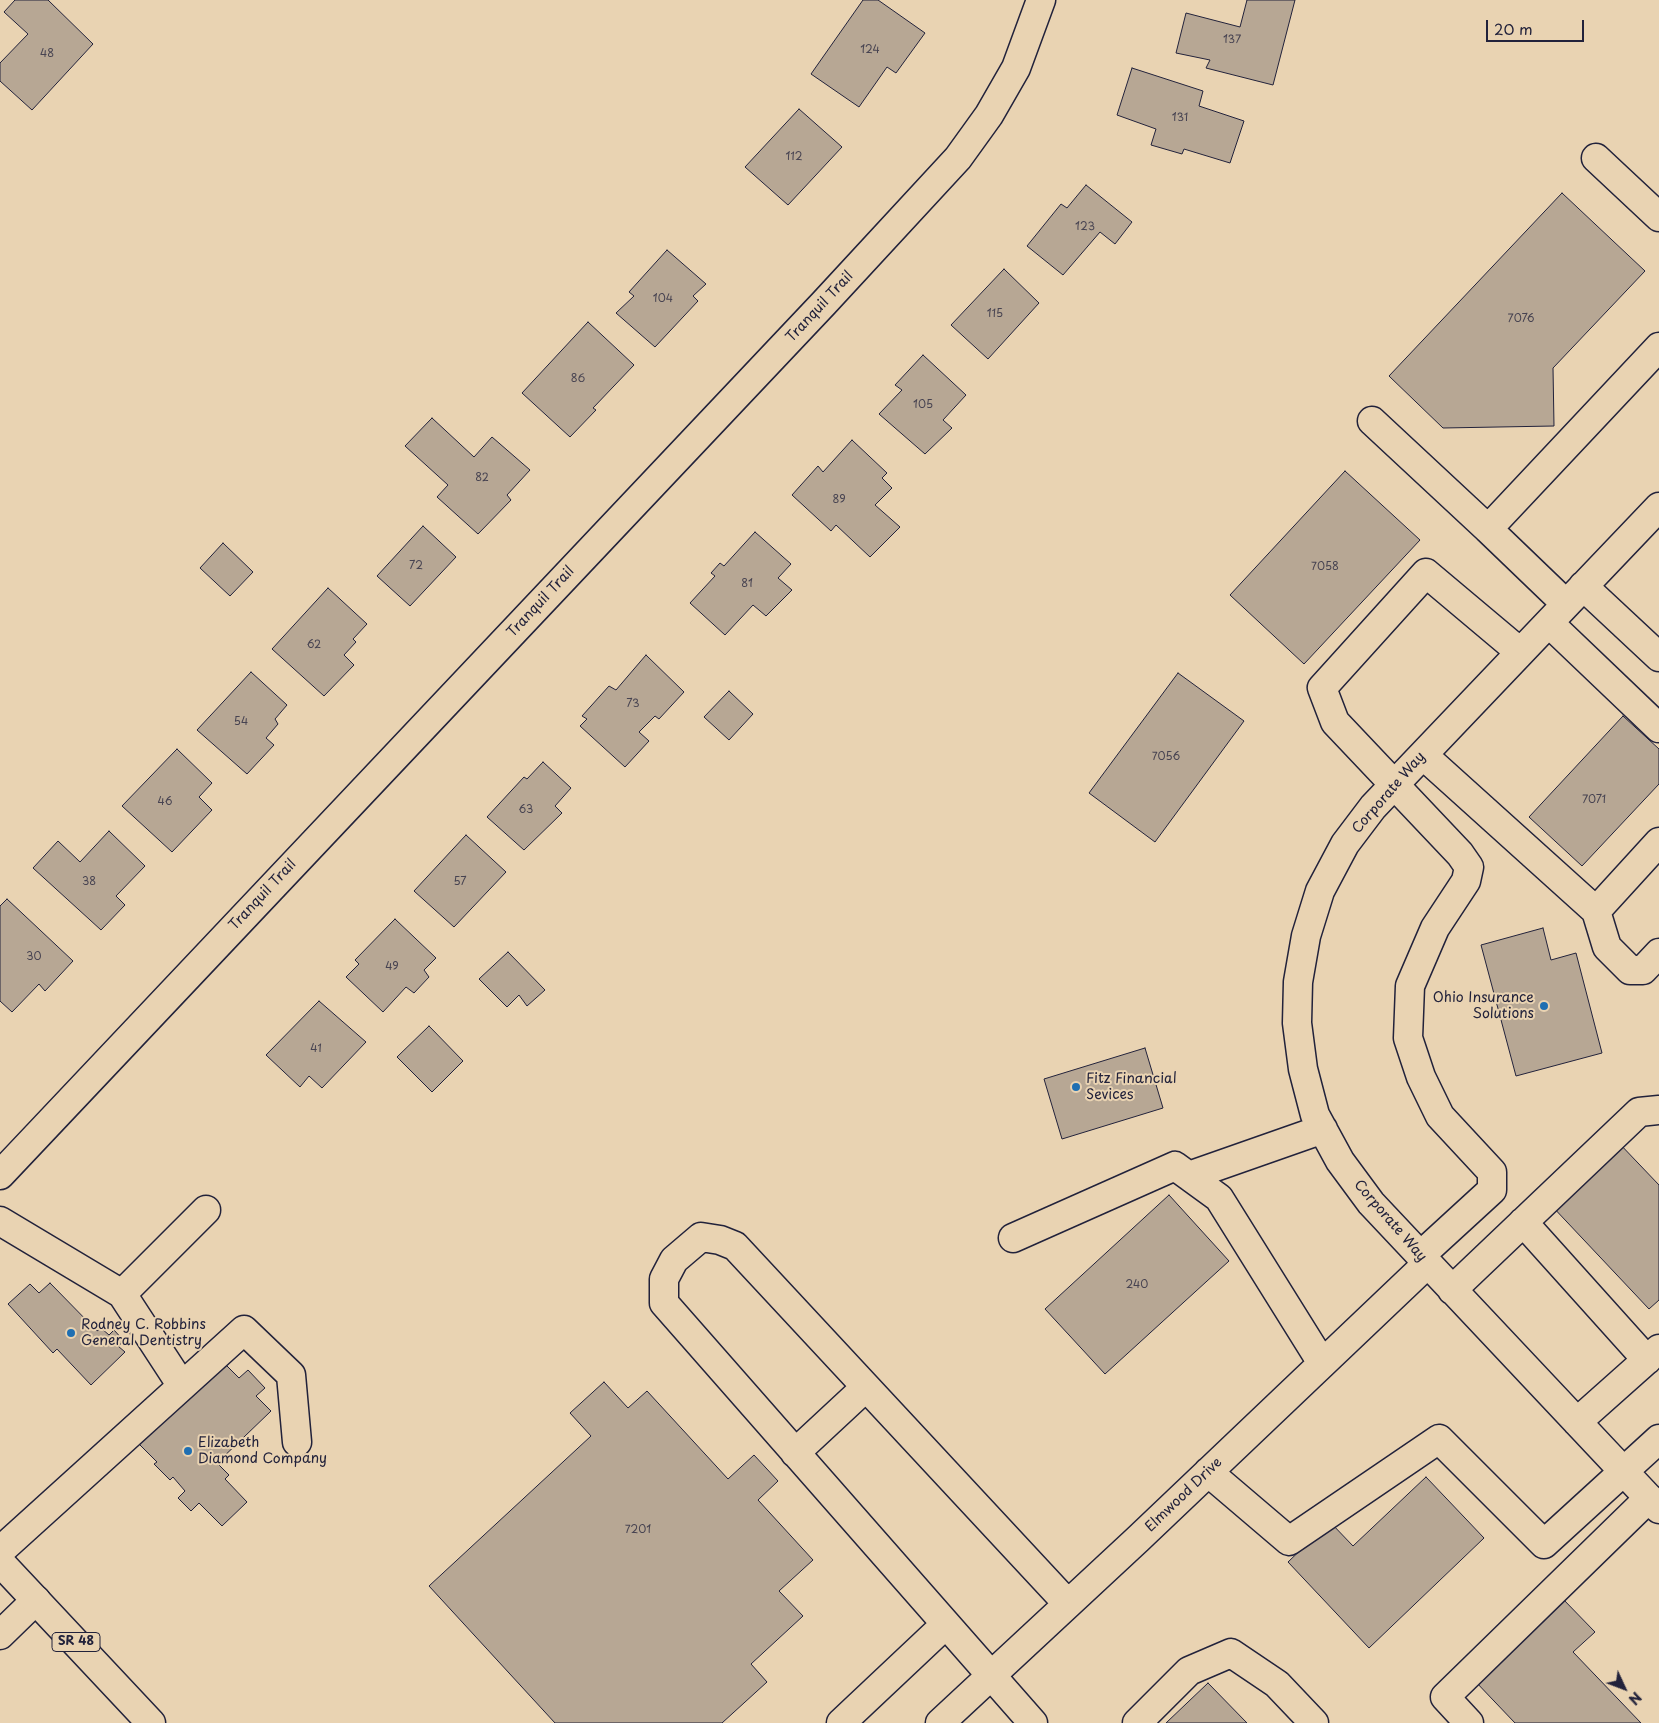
<!DOCTYPE html>
<style>
body{margin:0}
#map{position:relative;width:1659px;height:1723px;overflow:hidden;background:#e9d3b2;font-family:"Playpen Sans",sans-serif}
canvas{display:block}
.north{position:absolute;left:1599px;top:1663px;width:50px;height:50px;-webkit-text-stroke:4px #e9d3b2;paint-order:stroke;rotate:133deg;font-size:14px;font-weight:700;line-height:20px;text-align:center;color:#22223b}
.north::after{content:'';display:block;margin:auto;width:18px;height:22px;background:#22223b;clip-path:polygon(50% 0,100% 100%,50% 72%,0 100%)}
.scale{position:absolute;left:1486px;top:20px;width:98px;height:22px;box-sizing:border-box;border:2px solid #22223b;border-top:0;padding-left:6px;font-size:15px;line-height:18px;white-space:nowrap;color:#22223b;-webkit-text-stroke:4px #e9d3b2;paint-order:stroke}
</style>
<div id="map">
<canvas width="1659" height="1723"></canvas>
<div class="north">N</div>
<div class="scale">20 m</div>
</div>
<script>
const g = document.querySelector('canvas').getContext('2d');
g.lineJoin = 'round';
function fillPath(path, color) { g.fillStyle = color; g.fill(path, 'evenodd'); }
const poly = rows => new Path2D(rows.map(r => 'M' + r).join(''));
function strokePath(path, color, width, dash) { g.strokeStyle = color; g.lineWidth = width; g.lineCap = dash ? 'butt' : 'round'; g.setLineDash(dash || []); g.stroke(path); }
function drawText(font, color, halo, rows, align = 'center') {
  g.font = font + ' "Playpen Sans",sans-serif'; g.lineWidth = 4; g.setLineDash([]); g.textBaseline = 'middle'; g.strokeStyle = halo; g.fillStyle = color; for (const [text, x, y, turn = 0] of rows) {
    g.save(); g.translate(x, y); g.rotate((+turn || 0) * Math.PI / 180); g.textAlign = isNaN(turn) ? turn : align; if (halo) g.strokeText(text, 0, 0); g.fillText(text, 0, 0); g.restore();
  }
}
const building = poly([
 [15,0,48,0,93,44,32,110,0,81,0,63,28,34,4,12,15,0],
 [863,0,878,0,925,33,896,73,887,67,859,107,811,74,863,0],
 [1247,0,1295,0,1273,85,1206,68,1210,60,1176,53,1186,13,1240,27,1247,0],
 [1132,68,1203,91,1199,106,1244,121,1230,163,1184,149,1182,154,1151,145,1156,129,1117,115,1132,68],
 [799,109,842,147,788,205,745,167,799,109],
 [1086,185,1132,222,1115,244,1100,232,1063,275,1027,246,1061,204,1067,208,1086,185],
 [1562,193,1645,271,1553,368,1554,426,1443,428,1389,376,1562,193],
 [667,250,706,284,693,296,698,301,655,347,616,313,634,296,629,292,667,250],
 [1004,269,1039,303,988,359,951,325,1004,269],
 [588,322,634,365,593,408,596,410,570,437,522,393,588,322],
 [923,355,966,395,943,420,952,428,925,454,879,414,902,390,895,385,923,355],
 [432,418,474,457,492,437,530,470,507,495,511,500,478,534,437,497,448,485,405,446,432,418],
 [852,440,887,473,882,478,892,488,875,505,900,527,870,557,836,525,831,531,792,495,818,466,823,472,852,440],
 [1345,471,1420,540,1304,664,1230,595,1345,471],
 [423,526,456,557,410,606,377,576,423,526],
 [755,532,791,564,778,578,792,590,766,616,753,605,725,635,690,603,715,576,711,573,720,563,724,566,755,532],
 [223,543,253,572,230,596,200,568,223,543],
 [328,588,367,624,353,639,356,642,344,655,354,665,324,696,272,649,328,588],
 [646,655,684,692,659,719,655,716,639,732,649,741,625,767,580,726,587,719,582,716,609,686,616,690,646,655],
 [251,672,287,705,275,719,278,724,266,738,274,745,247,774,197,730,251,672],
 [1178,673,1244,721,1155,842,1089,793,1178,673],
 [729,691,753,714,729,740,704,717,729,691],
 [1623,716,1659,749,1659,784,1582,866,1529,817,1623,716],
 [177,749,212,783,199,797,212,810,172,852,122,806,177,749],
 [543,762,571,788,555,806,562,813,524,850,487,817,524,777,527,779,543,762],
 [109,831,145,866,116,896,125,905,101,930,33,868,58,841,80,862,109,831],
 [466,835,506,872,454,927,414,891,466,835],
 [7,899,73,961,45,991,39,984,12,1012,0,1001,0,906,7,899],
 [395,919,436,958,424,970,429,977,414,993,406,987,383,1012,346,977,359,964,355,960,395,919],
 [1543,928,1551,960,1576,953,1602,1053,1516,1076,1481,945,1543,928],
 [508,952,545,990,527,1006,519,995,507,1007,479,979,508,952],
 [319,1001,366,1042,322,1088,309,1076,300,1087,266,1055,319,1001],
 [429,1026,463,1061,432,1092,397,1057,429,1026],
 [1145,1048,1163,1108,1062,1139,1044,1079,1145,1048],
 [1617,1141,1659,1185,1659,1300,1649,1309,1550,1204,1617,1141],
 [1169,1195,1229,1261,1105,1374,1045,1309,1169,1195],
 [50,1283,97,1331,101,1328,109,1335,114,1330,124,1341,118,1346,125,1352,91,1385,57,1349,53,1353,8,1304,30,1284,39,1293,50,1283],
 [225,1364,239,1378,248,1370,265,1388,256,1396,271,1411,217,1463,229,1475,225,1479,247,1502,222,1526,199,1503,191,1511,178,1498,185,1491,173,1477,170,1480,154,1464,157,1462,135,1440,153,1424,157,1428,225,1364],
 [604,1382,628,1408,647,1391,728,1479,754,1455,778,1481,758,1500,813,1560,779,1591,803,1616,751,1664,767,1682,722,1723,555,1723,429,1586,591,1436,570,1413,604,1382],
 [1426,1477,1484,1538,1369,1648,1288,1562,1330,1522,1353,1546,1426,1477],
 [1561,1597,1595,1632,1573,1652,1641,1723,1515,1723,1474,1680,1561,1597],
 [1208,1683,1247,1723,1166,1723,1208,1683]
]);
fillPath(building, '#b7a794');
strokePath(building, '#22223b', 1);
const minor = poly([
 [1596,158,1659,217],
 [1372,421,1488,529],
 [1659,507,1373,807,1345,844,1320,891,1306,936,1298,982,1297,1023,1303,1069,1315,1115,1340,1161,1371,1203,1659,1509],
 [1583,586,1659,657],
 [1566,604,1488,529,1659,347],
 [1549,623,1659,728],
 [1423,755,1596,911,1607,947,1630,970,1643,970,1659,953],
 [1596,911,1659,842],
 [0,1175,824,303,958,158,989,115,1016,68,1041,0],
 [1189,1176,1323,1129],
 [0,1221,122,1294,206,1210],
 [1523,1222,1647,1360],
 [1013,1238,1175,1166,1219,1198,1322,1363],
 [1420,1256,1492,1190,1492,1172,1440,1116,1421,1077,1408,1038,1410,986,1435,928,1466,881,1469,867,1460,854,1335,722,1322,688,1426,573,1520,652],
 [1452,1290,1639,1112,1659,1110],
 [122,1294,182,1386],
 [1577,1422,1659,1349],
 [795,1453,866,1387],
 [1208,1472,1289,1541,1439,1439,1544,1544,1659,1439],
 [0,1551,244,1330,291,1375,297,1442],
 [0,1635,36,1600],
 [841,1723,945,1625],
 [940,1723,1138,1539,1427,1264],
 [1033,1723,664,1303,664,1279,674,1260,701,1237,720,1240,735,1246,1068,1604],
 [1137,1723,1189,1671,1231,1653,1277,1684,1314,1723],
 [1469,1723,1445,1697,1649,1498]
]);
const major = poly([
 [0,1562,151,1723]
]);
strokePath(minor, '#22223b', 31);
strokePath(major, '#22223b', 31);
strokePath(minor, '#e9d3b2', 28);
strokePath(major, '#e9d3b2', 28);
for (const [x, y, r, color] of [
 [1544,1006,5,"#1f6fb2"],
 [1076,1087,5,"#1f6fb2"],
 [71,1333,5,"#1f6fb2"],
 [188,1451,5,"#1f6fb2"]
]) { const dot = new Path2D(); dot.arc(x, y, r, 0, 2 * Math.PI); g.fillStyle = color; g.fill(dot); strokePath(dot, '#e9d3b2', 2); }
drawText('11px', '#474351', null, [
 ["137",1232,40],
 ["124",870,50],
 ["48",47,54],
 ["131",1180,118],
 ["112",794,157],
 ["123",1085,227],
 ["104",663,299],
 ["115",995,314],
 ["7076",1521,319],
 ["86",578,379],
 ["105",923,405],
 ["82",482,478],
 ["89",839,500],
 ["72",416,566],
 ["7058",1325,567],
 ["81",747,584],
 ["62",314,645],
 ["73",633,704],
 ["54",241,722],
 ["7056",1166,757],
 ["7071",1594,800],
 ["46",165,802],
 ["63",526,810],
 ["38",89,882],
 ["57",460,882],
 ["30",34,957],
 ["49",392,967],
 ["41",316,1049],
 ["240",1137,1285],
 ["7201",638,1530]
]);
for (const [x, y, w] of [
 [76,1642,48]
]) { const box = new Path2D(); box.roundRect(x - w / 2, y - 9.5, w, 19, 4); g.fillStyle = '#e9d3b2'; g.fill(box); strokePath(box, '#22223b', 1); }
drawText('bold 12px', '#22223b', null, [
 ["SR 48",76,1642]
]);
drawText('14px', '#22223b', '#e9d3b2', [
 ["Tranquil Trail",820,307,-47],
 ["Tranquil Trail",541,602,-47],
 ["Corporate Way",1389,793,-49],
 ["Tranquil Trail",263,895,-47],
 ["Corporate Way",1390,1221,49],
 ["Elmwood Drive",1184,1495,-44]
]);
drawText('14px', '#22223b', '#e9d3b2', [
 ["Ohio Insurance",1534,998,"right"],
 ["Solutions",1534,1014,"right"],
 ["Fitz Financial",1086,1079],
 ["Sevices",1086,1095],
 ["Rodney C. Robbins",81,1325],
 ["General Dentistry",81,1341],
 ["Elizabeth",198,1443],
 ["Diamond Company",198,1459]
], 'left');
</script>
